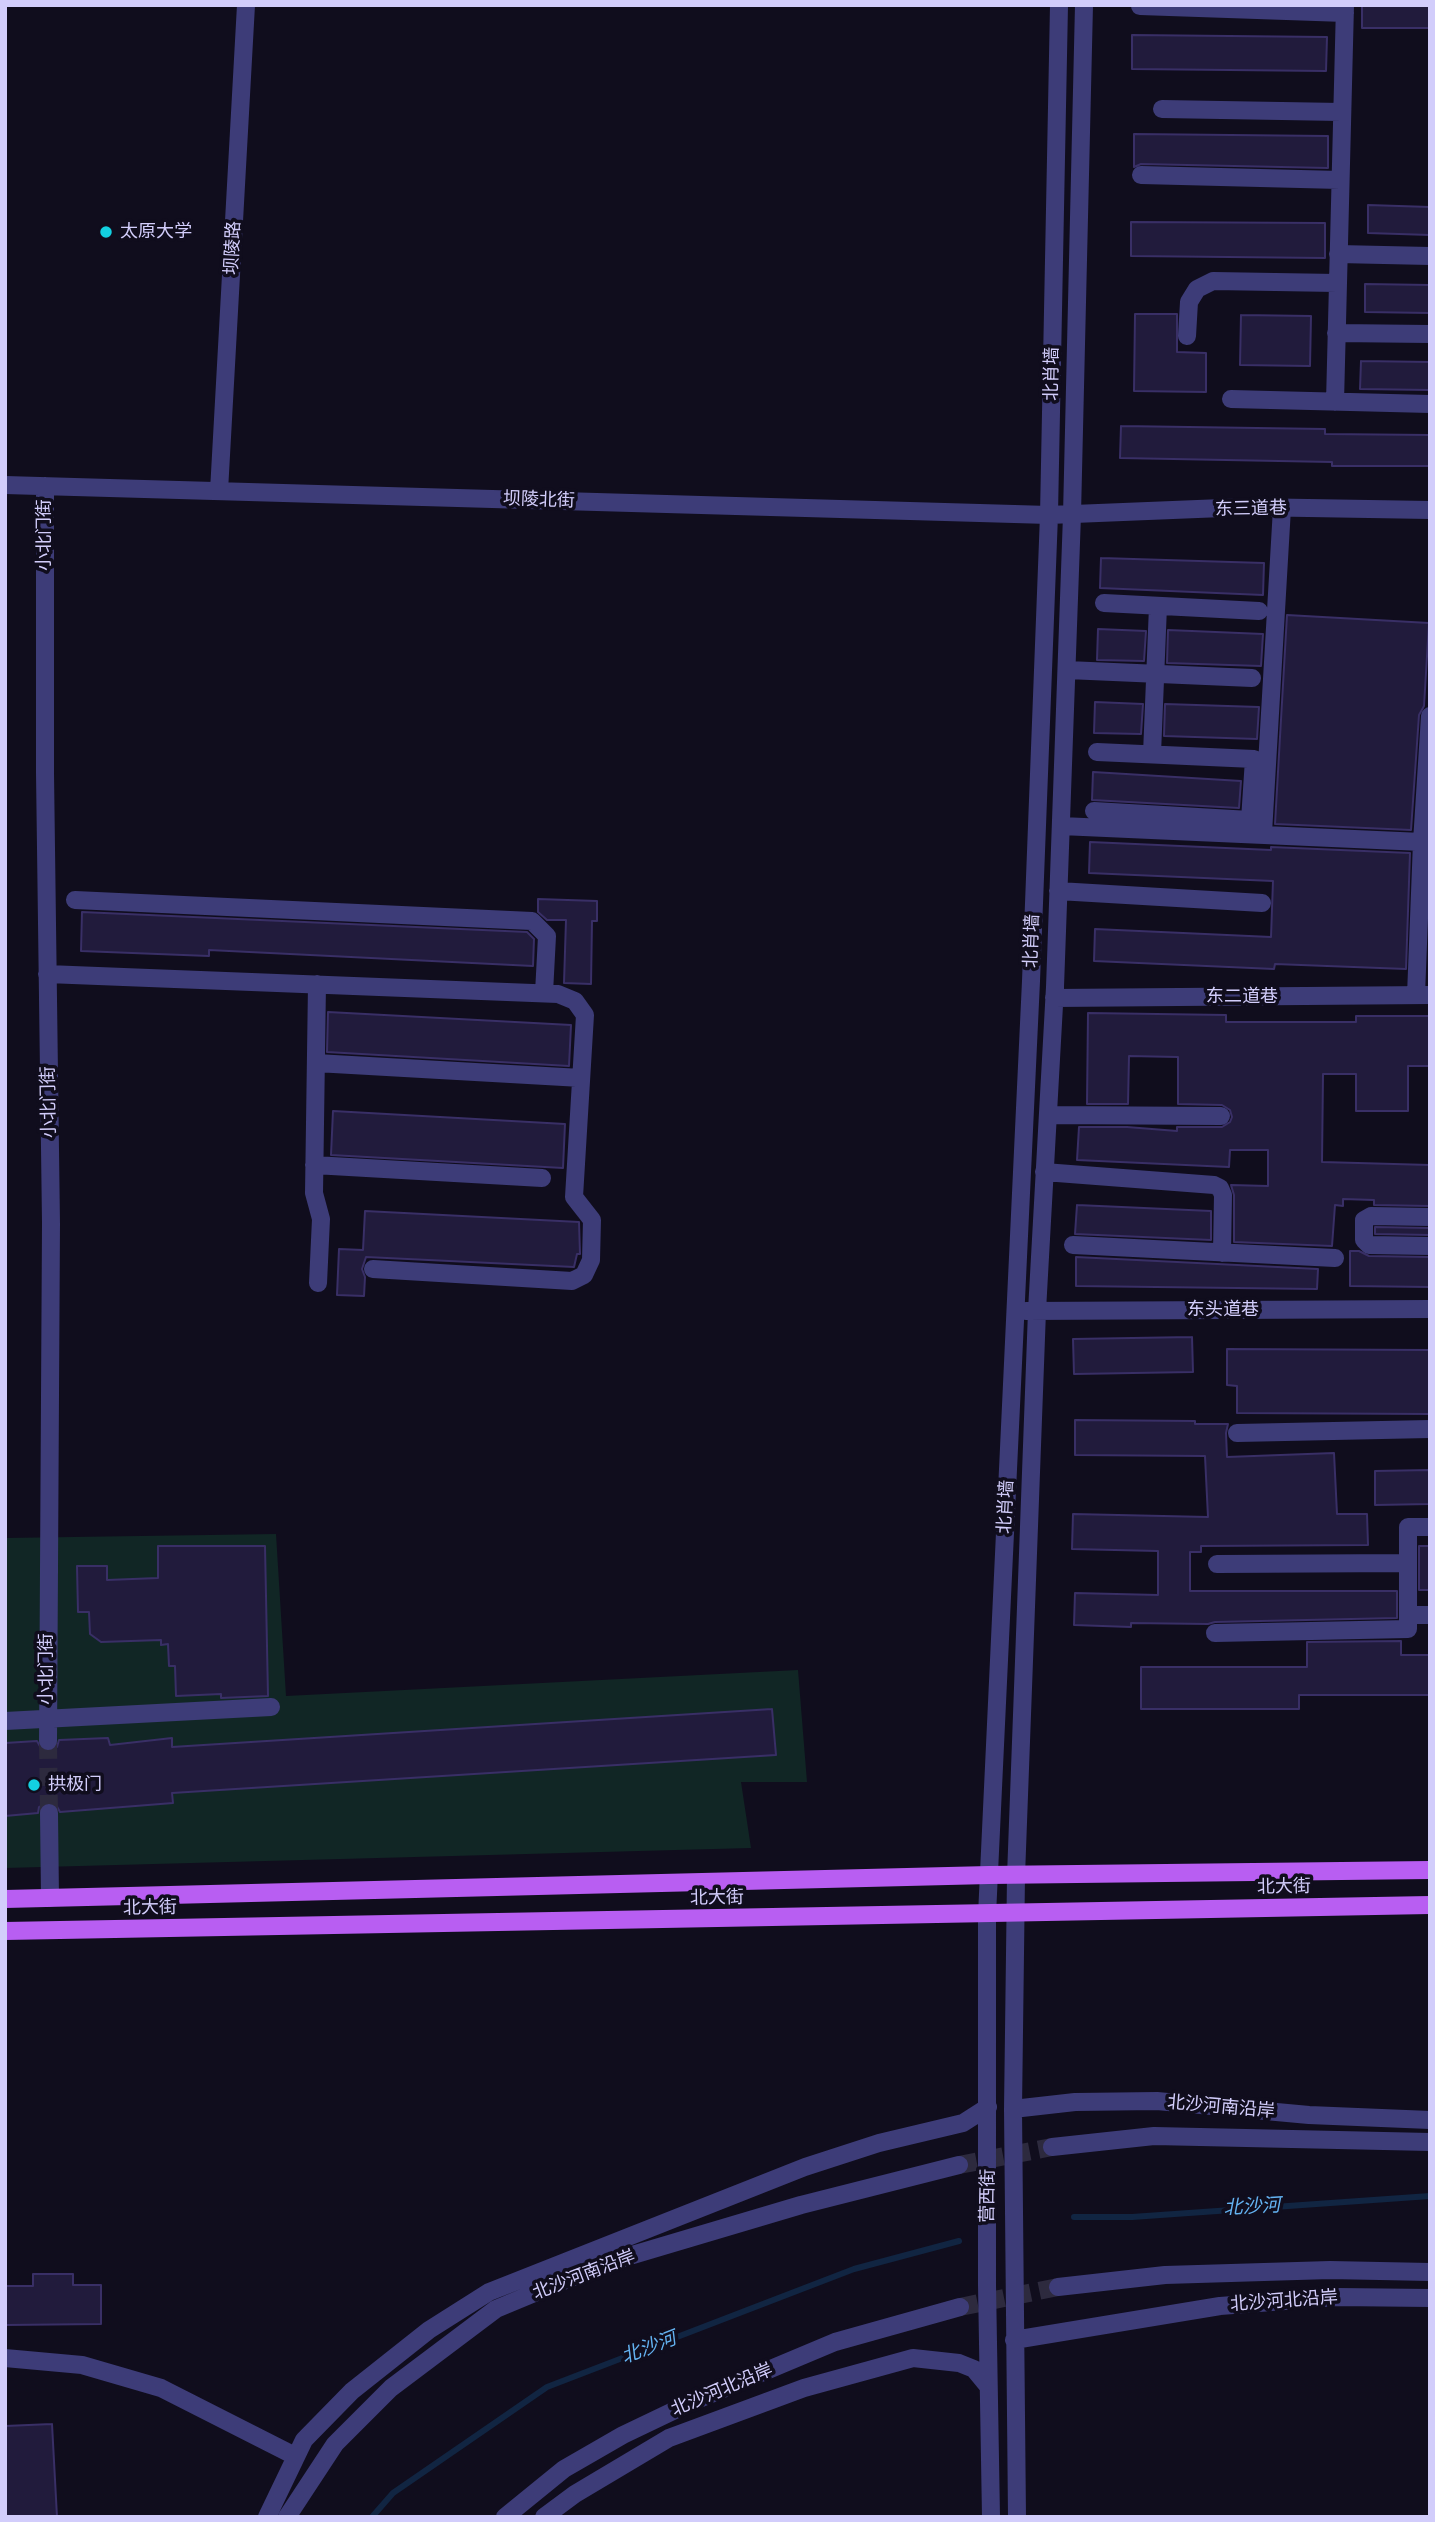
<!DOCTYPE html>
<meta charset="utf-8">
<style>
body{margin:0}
#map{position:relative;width:1435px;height:2522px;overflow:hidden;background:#100d1d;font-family:"PT Sans Narrow",sans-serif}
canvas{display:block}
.frame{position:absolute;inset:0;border:7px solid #d2cdfb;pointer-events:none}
</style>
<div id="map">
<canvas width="1435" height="2522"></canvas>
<div class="frame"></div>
</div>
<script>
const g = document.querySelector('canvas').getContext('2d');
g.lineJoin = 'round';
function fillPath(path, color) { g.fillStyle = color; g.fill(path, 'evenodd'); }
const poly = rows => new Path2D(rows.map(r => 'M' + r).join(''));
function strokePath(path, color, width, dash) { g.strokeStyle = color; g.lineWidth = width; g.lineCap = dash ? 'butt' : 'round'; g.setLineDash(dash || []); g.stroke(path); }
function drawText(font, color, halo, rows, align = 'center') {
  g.font = font + ' "PT Sans Narrow","Noto Sans SC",sans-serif'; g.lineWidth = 7; g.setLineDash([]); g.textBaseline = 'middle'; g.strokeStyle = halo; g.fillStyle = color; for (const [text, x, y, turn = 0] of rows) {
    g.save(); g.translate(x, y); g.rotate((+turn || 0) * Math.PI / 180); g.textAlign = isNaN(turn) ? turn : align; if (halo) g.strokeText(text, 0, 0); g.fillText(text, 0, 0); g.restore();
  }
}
fillPath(poly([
 [276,1534,286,1696,798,1670,807,1782,741,1782,751,1848,5,1868,5,1538]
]), '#112625');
strokePath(poly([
 [1074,2217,1132,2217,1430,2196],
 [372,2517,393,2493,547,2387,854,2269,959,2241]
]), '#112542', 6);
const building = poly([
 [1362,5,1430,5,1430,28,1362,28,1362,5],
 [1132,35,1327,37,1326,71,1132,69,1132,35],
 [1134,134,1328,136,1328,168,1141,164,1134,167,1134,134],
 [1368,205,1430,207,1430,235,1368,233,1368,205],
 [1131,222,1325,223,1325,258,1131,256,1131,222],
 [1365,284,1430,285,1430,313,1365,312,1365,284],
 [1135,314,1177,314,1177,352,1206,353,1206,392,1134,391,1135,314],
 [1241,315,1311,316,1310,366,1240,365,1241,315],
 [1361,361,1430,362,1430,390,1360,389,1361,361],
 [1121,426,1325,429,1325,434,1430,435,1430,466,1332,466,1332,462,1120,458,1121,426],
 [1101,558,1264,563,1263,595,1100,588,1101,558],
 [1287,615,1429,623,1424,706,1419,715,1411,830,1275,824,1287,615],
 [1098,629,1146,631,1144,661,1097,660,1098,629],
 [1168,630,1263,634,1261,666,1167,663,1168,630],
 [1095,702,1143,704,1141,734,1094,733,1095,702],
 [1165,704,1259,707,1257,739,1164,736,1165,704],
 [1093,772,1241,781,1239,808,1092,800,1093,772],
 [1090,842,1271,850,1271,847,1410,853,1406,969,1275,964,1274,969,1094,961,1095,929,1271,937,1273,881,1089,873,1090,842],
 [538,899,597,901,597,921,592,921,591,984,564,983,566,920,547,920,538,912,538,899],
 [82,912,527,932,534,939,533,966,209,950,209,956,81,951,82,912],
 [328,1012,571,1025,569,1066,327,1052,328,1012],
 [1088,1013,1226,1015,1226,1022,1356,1022,1356,1016,1430,1016,1430,1066,1408,1066,1408,1111,1356,1111,1356,1074,1323,1074,1322,1162,1430,1165,1430,1206,1374,1205,1374,1200,1343,1199,1343,1206,1335,1205,1332,1246,1234,1242,1234,1195,1231,1185,1268,1186,1268,1150,1230,1150,1229,1167,1077,1160,1079,1127,1127,1127,1177,1131,1177,1127,1222,1127,1230,1122,1232,1117,1230,1110,1222,1105,1178,1104,1178,1057,1129,1056,1128,1104,1087,1104,1088,1013],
 [333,1111,565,1124,563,1168,331,1155,333,1111],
 [1077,1205,1211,1211,1211,1240,1075,1234,1077,1205],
 [365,1211,579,1222,580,1254,577,1254,574,1267,366,1257,362,1269,365,1277,364,1296,337,1295,339,1249,363,1250,365,1211],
 [1375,1227,1430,1228,1430,1235,1375,1234,1375,1227],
 [1350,1251,1359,1251,1369,1256,1430,1257,1430,1287,1350,1286,1350,1251],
 [1076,1257,1318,1269,1317,1289,1076,1286,1076,1257],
 [1192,1337,1193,1372,1074,1374,1073,1339,1192,1337],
 [1227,1349,1430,1350,1430,1414,1237,1413,1237,1386,1227,1385,1227,1349],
 [1075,1420,1195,1421,1195,1424,1228,1424,1226,1433,1227,1457,1334,1453,1337,1514,1367,1514,1368,1545,1201,1546,1201,1552,1190,1552,1190,1591,1397,1591,1397,1618,1215,1622,1208,1624,1131,1623,1131,1627,1074,1625,1075,1593,1158,1595,1158,1551,1072,1549,1073,1514,1208,1517,1205,1456,1075,1455,1075,1420],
 [1430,1470,1430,1504,1375,1505,1375,1471,1430,1470],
 [158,1546,265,1546,268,1696,221,1698,221,1694,176,1696,175,1666,169,1666,168,1644,161,1645,161,1640,101,1642,90,1634,89,1612,78,1612,77,1566,107,1566,107,1580,158,1578,158,1546],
 [1419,1546,1430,1546,1430,1590,1419,1590,1419,1546],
 [1401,1641,1401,1655,1430,1655,1430,1695,1299,1695,1299,1709,1141,1709,1141,1667,1307,1667,1307,1642,1401,1641],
 [772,1709,776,1755,172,1793,173,1803,60,1812,55,1803,48,1802,39,1807,38,1813,5,1816,5,1743,37,1741,42,1750,49,1752,57,1747,59,1740,108,1738,110,1745,172,1738,172,1747,772,1709],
 [33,2274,73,2274,73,2285,101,2285,101,2324,5,2325,5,2286,33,2286,33,2274],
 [52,2424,57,2517,5,2517,5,2426,52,2424]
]);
fillPath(building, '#211b3c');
strokePath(building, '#392f66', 2);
strokePath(poly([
 [48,1741,49,1813],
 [959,2165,1052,2147],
 [960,2307,1058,2287]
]), '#2d2a3e', 18, [18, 9]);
strokePath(poly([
 [1140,6,1345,13],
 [1162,109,1341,112],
 [1141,175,1340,180],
 [1338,254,1430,256],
 [1336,333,1430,334],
 [1187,336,1189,302,1197,289,1213,281,1337,283],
 [1231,399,1430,404],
 [1335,402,1345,5],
 [5,485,1049,515,1247,507,1430,510],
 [45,486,45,773,51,1223,48,1741],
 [219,491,246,5],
 [1104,603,1259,611],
 [1067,670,1252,678],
 [1152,754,1158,606],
 [1094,811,1250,820,1254,759,1097,752],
 [1061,826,1422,842],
 [1263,833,1282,508],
 [1058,891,1262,903],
 [75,900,532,921,547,936,544,993],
 [47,974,558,994,575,1001,585,1015,574,1197,592,1220,591,1260,584,1275,572,1281,373,1269],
 [317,984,314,1193,321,1219,318,1283],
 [1416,995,1422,842,1430,716],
 [1054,998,1430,995],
 [316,1063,581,1078],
 [1048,1115,1221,1116],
 [314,1165,542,1178],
 [1044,1172,1214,1185,1220,1188,1223,1195,1222,1253],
 [1430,1217,1371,1216,1364,1220,1364,1240,1369,1245,1430,1246],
 [1073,1245,1335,1258],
 [1026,1311,1430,1309],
 [1237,1433,1430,1429],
 [1217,1564,1408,1563],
 [1408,1615,1430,1615],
 [1215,1633,1408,1629,1408,1527,1430,1527],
 [5,1721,271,1707],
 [49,1813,50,1898],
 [1013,2109,1075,2102,1157,2101,1309,2115,1430,2120],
 [1052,2147,1154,2136,1430,2142],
 [1058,2287,1165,2275,1330,2270,1430,2272],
 [1014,2340,1220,2306,1337,2297,1430,2298],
 [5,2358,82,2365,161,2388,295,2456],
 [267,2517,304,2440,352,2391,429,2330,489,2292,805,2167,879,2143,963,2123,988,2107],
 [287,2517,335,2444,391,2388,496,2309,609,2262,801,2205,959,2165],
 [505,2517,564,2469,623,2435,692,2402,835,2342,960,2307],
 [544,2517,575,2494,669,2438,804,2388,913,2358,959,2363,974,2369,988,2386],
 [991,2517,987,2285,987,1915,1031,981,1049,515,1059,5],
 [1017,2517,1013,2109,1016,1876,1037,1311,1055,987,1072,515,1084,5]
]), '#3d3c78', 18);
strokePath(poly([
 [5,1899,989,1875,1430,1870],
 [5,1931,1430,1905]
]), '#b85ef2', 18);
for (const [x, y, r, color] of [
 [106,232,7,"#13d0e1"],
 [34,1785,7,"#13d0e1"]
]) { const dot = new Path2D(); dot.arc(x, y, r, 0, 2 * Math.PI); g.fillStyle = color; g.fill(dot); strokePath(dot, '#100d1d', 2.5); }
drawText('18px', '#d2cdfb', '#100d1d', [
 ["太原大学",120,232],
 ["拱极门",48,1785]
], 'left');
drawText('18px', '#d2cdfb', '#100d1d', [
 ["坝陵路",233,248,-87],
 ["北肖墙",1052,374,-89],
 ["坝陵北街",539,500,2],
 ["东三道巷",1251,509,-1],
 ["小北门街",45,535,-90],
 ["北肖墙",1032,941,-88],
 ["东二道巷",1242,997],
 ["小北门街",49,1102,-91],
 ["东头道巷",1223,1310],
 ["北肖墙",1006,1507,-87],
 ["小北门街",47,1669,-90],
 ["北大街",1284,1887,-1],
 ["北大街",717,1898,-1],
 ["北大街",150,1908,-1],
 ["北沙河南沿岸",1221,2107,5],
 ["营西街",988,2196,-89],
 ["北沙河南沿岸",584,2275,-21],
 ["北沙河北沿岸",1284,2301,-4],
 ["北沙河北沿岸",722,2390,-23]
]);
drawText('italic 19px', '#64b3f2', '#100d1d', [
 ["北沙河",1252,2207,-3],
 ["北沙河",649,2348,-21]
]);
</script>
